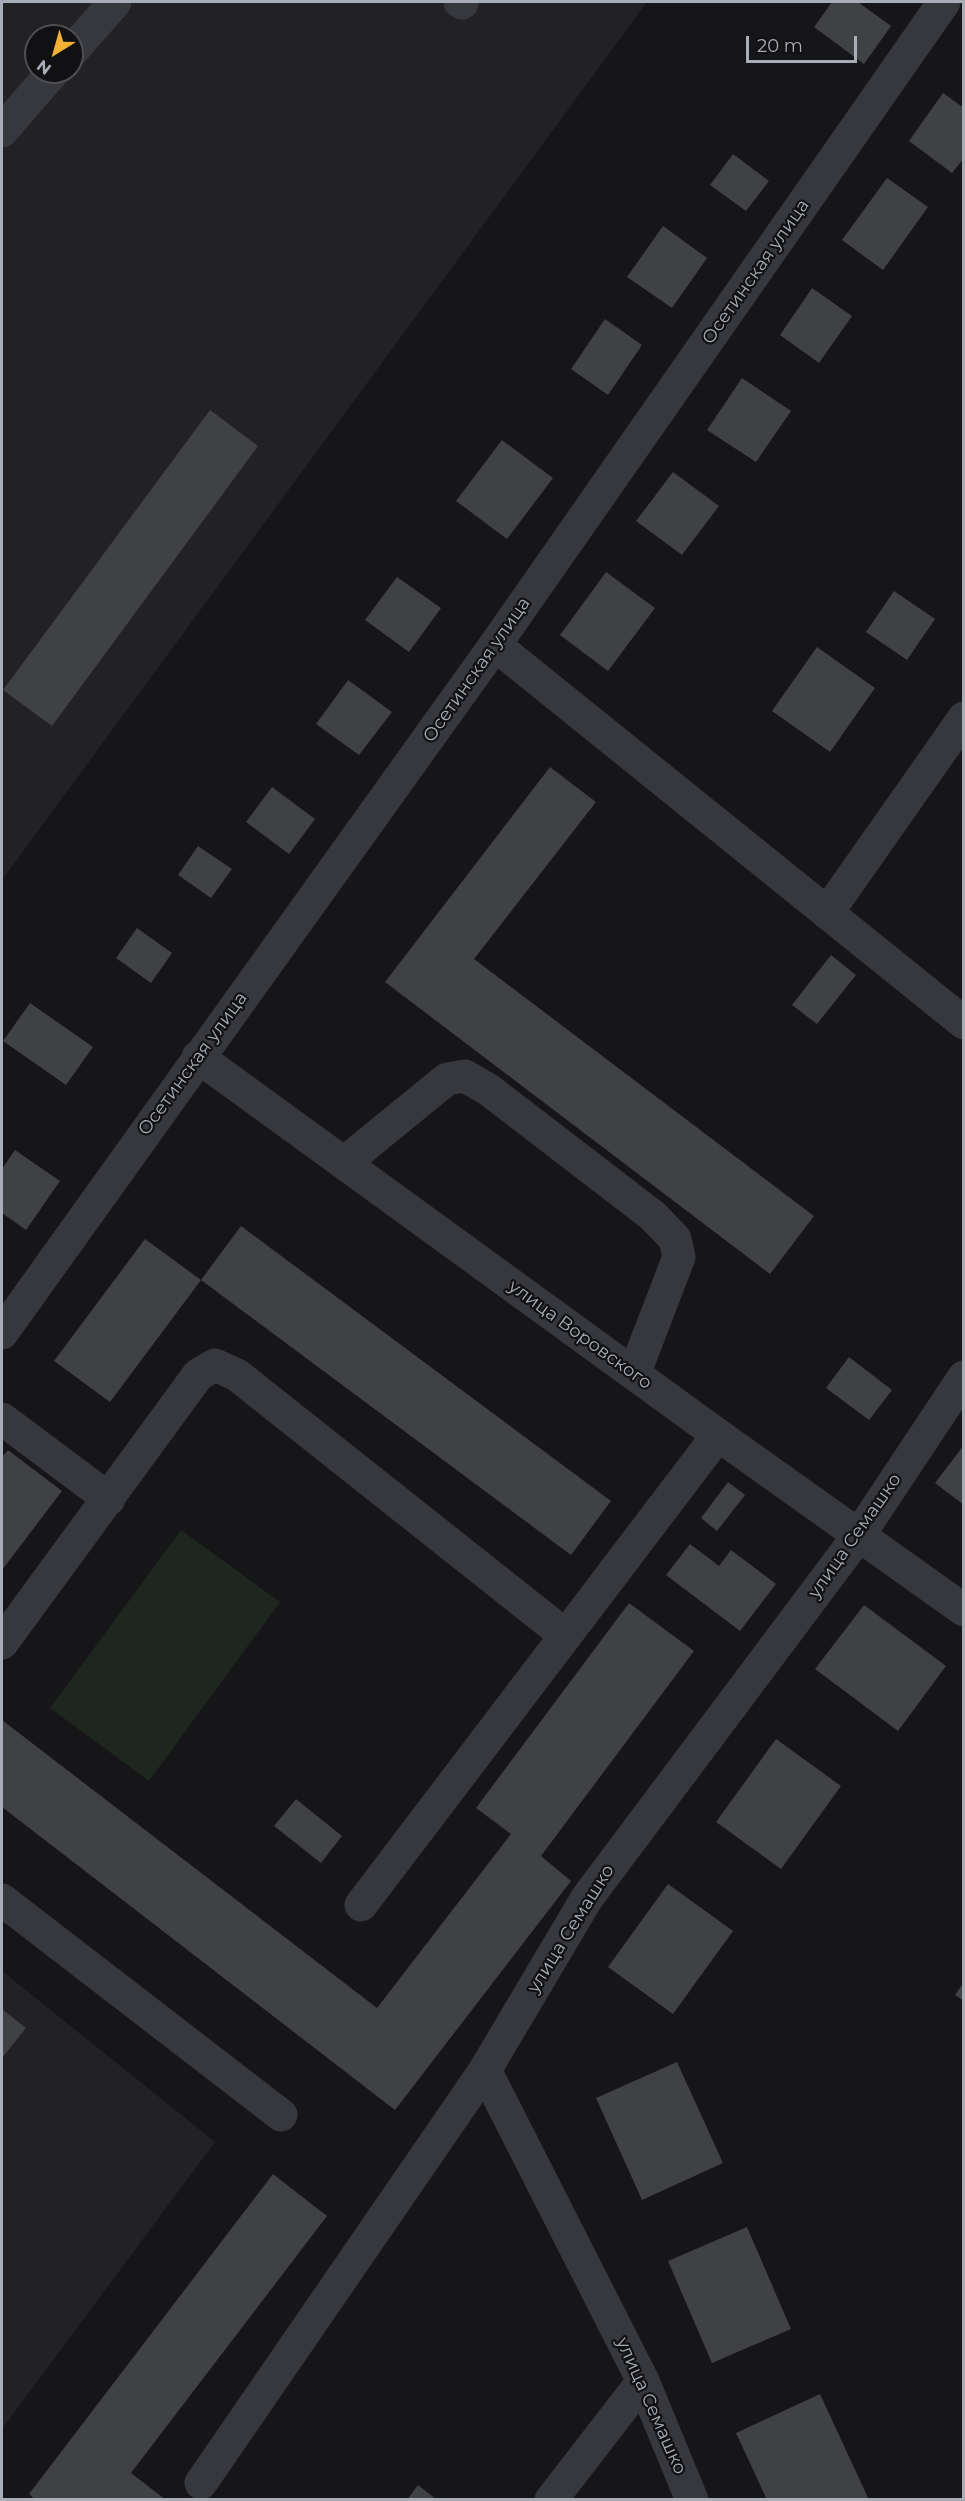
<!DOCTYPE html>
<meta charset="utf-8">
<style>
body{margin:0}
#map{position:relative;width:965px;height:2501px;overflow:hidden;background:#161618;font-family:Montserrat,sans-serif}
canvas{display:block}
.frame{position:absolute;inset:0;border:3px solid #a8adb8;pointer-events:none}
.north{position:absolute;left:24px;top:24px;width:60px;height:60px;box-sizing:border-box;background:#111113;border:2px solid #4d4f55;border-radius:50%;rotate:217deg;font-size:16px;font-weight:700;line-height:24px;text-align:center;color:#a8adb8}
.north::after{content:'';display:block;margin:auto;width:21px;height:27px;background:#f2b134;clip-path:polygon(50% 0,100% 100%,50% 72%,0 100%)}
.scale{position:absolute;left:746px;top:36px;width:111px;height:27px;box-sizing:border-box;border:3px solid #a8adb8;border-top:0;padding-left:8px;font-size:18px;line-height:21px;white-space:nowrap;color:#a8adb8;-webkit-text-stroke:4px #111113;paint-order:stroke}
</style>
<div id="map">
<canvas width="965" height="2501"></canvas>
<div class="frame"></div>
<div class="north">N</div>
<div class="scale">20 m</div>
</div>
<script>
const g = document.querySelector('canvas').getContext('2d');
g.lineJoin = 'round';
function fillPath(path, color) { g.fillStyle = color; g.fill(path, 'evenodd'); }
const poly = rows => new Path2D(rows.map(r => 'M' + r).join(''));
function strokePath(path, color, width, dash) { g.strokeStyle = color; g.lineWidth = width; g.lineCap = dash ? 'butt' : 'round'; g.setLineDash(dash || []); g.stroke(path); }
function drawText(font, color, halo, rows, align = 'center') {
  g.font = font + ' Montserrat,sans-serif'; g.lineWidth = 4.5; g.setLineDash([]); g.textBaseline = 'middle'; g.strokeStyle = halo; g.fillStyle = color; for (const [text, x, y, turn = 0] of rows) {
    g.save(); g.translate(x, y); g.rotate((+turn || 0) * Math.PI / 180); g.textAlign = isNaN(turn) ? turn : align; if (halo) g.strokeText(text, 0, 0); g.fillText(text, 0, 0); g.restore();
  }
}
fillPath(poly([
 [2,2,647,2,2,880],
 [36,36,72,36,72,72,36,72],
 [2,1971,215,2142,2,2429]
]), '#222225');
fillPath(poly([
 [181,1530,280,1602,149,1781,50,1708]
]), '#1e261f');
fillPath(poly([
 [832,2,858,2,891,26,864,64,814,27],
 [943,93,964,108,964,158,952,173,909,141],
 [733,154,769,181,746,211,710,185],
 [887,178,928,207,883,270,842,240],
 [663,226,707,258,672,308,627,277],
 [812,288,852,316,819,363,780,335],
 [605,319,642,345,608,395,571,369],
 [742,378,791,411,756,462,707,430],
 [210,410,258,446,52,726,3,690],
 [502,440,553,478,507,539,456,501],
 [673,472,719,506,682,555,636,521],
 [606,572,655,608,608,671,560,635],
 [397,577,441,608,409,652,365,620],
 [894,591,935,619,907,660,866,632],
 [817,647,875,688,830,752,772,711],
 [348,680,392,712,359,755,316,724],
 [550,767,596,802,474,959,814,1216,770,1274,385,982],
 [272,787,315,819,289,854,246,822],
 [198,846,232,869,211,898,178,875],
 [137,928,172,953,151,983,116,958],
 [831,955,856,975,817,1024,792,1005],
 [30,1003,93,1047,66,1085,3,1041],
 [15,1150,60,1181,26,1230,2,1213,2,1169],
 [241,1226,611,1501,571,1555,201,1280],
 [145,1239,201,1280,110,1402,54,1361],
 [849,1357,892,1390,869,1420,826,1388],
 [964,1445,964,1505,935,1483],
 [8,1450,62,1491,2,1570,2,1457],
 [728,1482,745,1495,717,1531,701,1518],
 [690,1544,719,1566,731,1550,776,1584,740,1631,666,1575],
 [629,1603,694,1651,541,1856,571,1881,395,2110,2,1807,2,1720,377,2008,511,1834,476,1808],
 [864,1605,946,1666,898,1731,815,1669],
 [776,1739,841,1786,781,1869,716,1822],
 [296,1799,342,1836,321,1863,274,1826],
 [668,1884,733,1931,673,2014,608,1967],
 [964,1982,964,2001,955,1995],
 [2,2009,26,2028,2,2058],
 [677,2062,723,2163,642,2200,596,2098],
 [273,2174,327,2216,131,2473,166,2500,36,2500,29,2494],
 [747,2227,791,2329,712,2363,668,2261],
 [820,2394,869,2500,767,2500,736,2433],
 [418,2485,437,2500,407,2500]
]), '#404145');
strokePath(poly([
 [460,2,462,3],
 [72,51,115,2],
 [2,131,53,72],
 [495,645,964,1023],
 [827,913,964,718],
 [198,1057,718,1435,964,1610],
 [344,1163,447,1079,465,1076,489,1090,653,1216,675,1239,679,1257,634,1374],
 [2,1333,495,645,944,2],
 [2,1419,109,1499],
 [2,1643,198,1375,215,1365,237,1375,565,1635],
 [2,1900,281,2115],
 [361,1905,718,1435],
 [201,2483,485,2070],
 [551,2500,643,2381],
 [692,2500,643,2381,485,2070,587,1898,859,1535,964,1377]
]), '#37383d', 33);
drawText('18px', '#a8adb8', '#111113', [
 ["Осетинская улица",756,272,-55],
 ["Осетинская улица",477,670,-55],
 ["Осетинская улица",193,1064,-54],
 ["улица Воровского",580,1335,36],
 ["улица Семашко",855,1536,-55],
 ["улица Семашко",571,1929,-58],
 ["улица Семашко",651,2406,66]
]);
</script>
